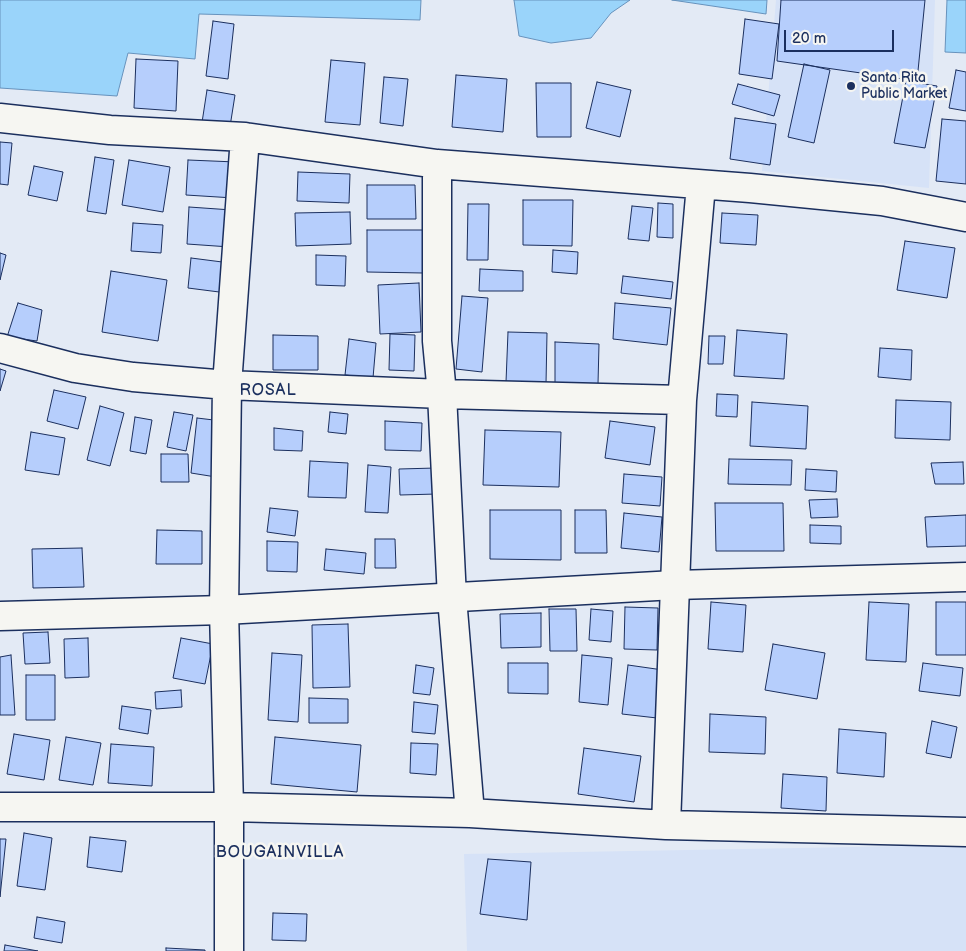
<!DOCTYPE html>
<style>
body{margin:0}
#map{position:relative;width:966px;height:951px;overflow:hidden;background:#e3eaf5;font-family:"Balsamiq Sans",sans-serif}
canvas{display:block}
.scale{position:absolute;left:784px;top:30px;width:110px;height:22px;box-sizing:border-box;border:2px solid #1b2f5e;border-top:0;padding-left:6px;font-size:15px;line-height:18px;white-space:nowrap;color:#1b2f5e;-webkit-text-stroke:4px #f6f6f2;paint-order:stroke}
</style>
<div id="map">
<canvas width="966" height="951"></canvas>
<div class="scale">20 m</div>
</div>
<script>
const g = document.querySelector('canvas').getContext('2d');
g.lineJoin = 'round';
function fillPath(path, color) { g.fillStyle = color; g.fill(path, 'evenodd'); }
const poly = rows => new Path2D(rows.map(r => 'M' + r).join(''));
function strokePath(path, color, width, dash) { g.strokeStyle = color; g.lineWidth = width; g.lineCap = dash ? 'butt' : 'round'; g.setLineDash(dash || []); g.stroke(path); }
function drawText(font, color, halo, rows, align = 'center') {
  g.font = font + ' "Balsamiq Sans",sans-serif'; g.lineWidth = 5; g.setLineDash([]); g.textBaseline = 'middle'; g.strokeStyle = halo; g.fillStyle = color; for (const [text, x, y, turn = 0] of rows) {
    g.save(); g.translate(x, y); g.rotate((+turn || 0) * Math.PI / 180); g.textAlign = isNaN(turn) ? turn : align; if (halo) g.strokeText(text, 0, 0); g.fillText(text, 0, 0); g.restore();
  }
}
fillPath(poly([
 [776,0,935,0,929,188,762,171],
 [966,845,966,951,467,951,464,854]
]), '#d6e2f7');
const water = poly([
 [0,0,421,0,420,20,199,14,195,59,128,53,117,96,0,88,0,0],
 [514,0,630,0,611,13,591,38,551,43,519,36,514,0],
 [672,0,767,0,766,14,672,0],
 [947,0,966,0,966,53,945,52,947,0]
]);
fillPath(water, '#9ad4fa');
strokePath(water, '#6792bc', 1);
const building = poly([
 [781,0,925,0,917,81,777,61,781,0],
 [745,19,779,24,772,79,739,74,745,19],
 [213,21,234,24,228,79,206,76,213,21],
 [136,59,178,61,176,111,134,108,136,59],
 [331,60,365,63,360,125,325,122,331,60],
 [804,64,830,70,814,143,788,137,804,64],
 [956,70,966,72,966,111,949,108,956,70],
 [456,75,507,79,503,132,452,127,456,75],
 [384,77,408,79,403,126,380,123,384,77],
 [906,81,937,86,925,148,894,143,906,81],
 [597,82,631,90,620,137,586,128,597,82],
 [536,83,571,83,571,137,537,137,536,83],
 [738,84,780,95,774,116,732,104,738,84],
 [207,90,235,95,229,133,201,129,207,90],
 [735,118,776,124,770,165,730,159,735,118],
 [942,119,966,121,966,184,936,181,942,119],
 [0,142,12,143,8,185,0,184,0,142],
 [95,157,114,160,106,214,87,211,95,157],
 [129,160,170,167,163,212,122,205,129,160],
 [188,160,236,162,234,198,186,195,188,160],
 [34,166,63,172,57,201,28,195,34,166],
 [298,172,350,174,349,203,297,201,298,172],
 [367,185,415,185,416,219,367,219,367,185],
 [523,200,573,200,572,246,523,245,523,200],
 [658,203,673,204,673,238,657,237,658,203],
 [468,204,489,204,488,260,467,260,468,204],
 [632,206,653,208,649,241,628,239,632,206],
 [189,207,232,210,230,247,187,244,189,207],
 [350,212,351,244,296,246,295,213,350,212],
 [722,213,758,215,756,245,720,243,722,213],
 [133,223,163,225,161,253,131,251,133,223],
 [367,230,424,230,423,273,367,272,367,230],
 [905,241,955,248,947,298,897,290,905,241],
 [553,250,578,252,577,274,552,272,553,250],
 [0,253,6,255,0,280,0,253],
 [316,255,346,256,345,286,316,285,316,255],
 [191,258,230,263,227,293,188,288,191,258],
 [480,269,523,271,523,291,479,291,480,269],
 [111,271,167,280,158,341,102,332,111,271],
 [623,276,673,282,671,299,621,293,623,276],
 [419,283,421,332,380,334,378,285,419,283],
 [462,296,488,298,482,372,456,369,462,296],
 [18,303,42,310,37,341,7,337,18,303],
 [615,303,671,308,667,345,613,339,615,303],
 [737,330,787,334,784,379,734,376,737,330],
 [508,332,547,333,546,384,506,382,508,332],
 [390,334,415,335,414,371,389,370,390,334],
 [273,335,318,336,318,370,273,370,273,335],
 [709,336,725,336,723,364,708,364,709,336],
 [349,339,376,343,373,378,345,375,349,339],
 [555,342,599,344,598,384,555,383,555,342],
 [880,348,912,350,911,380,878,377,880,348],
 [0,369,6,371,0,391,0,369],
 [54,390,86,397,78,429,47,421,54,390],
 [717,394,738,395,737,417,716,416,717,394],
 [896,400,951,402,950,440,895,438,896,400],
 [752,402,808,406,806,449,750,446,752,402],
 [100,406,124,413,110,466,87,460,100,406],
 [174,412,193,415,186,451,167,447,174,412],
 [330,412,348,414,346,434,328,432,330,412],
 [135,417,152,420,146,454,130,451,135,417],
 [197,418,222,421,216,477,191,473,197,418],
 [385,421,422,423,421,451,385,450,385,421],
 [610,421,655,427,650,465,605,458,610,421],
 [274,428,303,431,302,451,274,450,274,428],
 [485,430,561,432,559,487,483,485,485,430],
 [31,432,65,438,59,475,25,470,31,432],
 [161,454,188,454,189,482,161,482,161,454],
 [729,459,792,460,791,485,728,484,729,459],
 [310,461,348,463,346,498,308,497,310,461],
 [963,462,964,484,935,484,931,463,963,462],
 [368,465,391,467,388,513,365,512,368,465],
 [436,468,437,494,400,495,399,469,436,468],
 [806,469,837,471,836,492,805,490,806,469],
 [624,474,662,477,660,506,622,503,624,474],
 [837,499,838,517,811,518,809,500,837,499],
 [715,503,783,503,784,551,716,551,715,503],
 [270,508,298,511,295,536,267,532,270,508],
 [490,510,561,510,561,560,490,559,490,510],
 [575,510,606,510,607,553,575,553,575,510],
 [624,513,662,517,659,552,621,548,624,513],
 [966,515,966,546,927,547,925,517,966,515],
 [810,525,841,526,841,544,810,543,810,525],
 [157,530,202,531,202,564,156,564,157,530],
 [375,539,395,539,396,568,375,568,375,539],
 [267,541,298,542,297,572,267,571,267,541],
 [82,548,84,587,33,588,32,549,82,548],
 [326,549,366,553,364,574,324,570,326,549],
 [711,602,746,605,743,652,708,649,711,602],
 [869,602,909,604,906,662,866,660,869,602],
 [936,602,966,602,966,655,936,655,936,602],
 [625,607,658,608,657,650,624,649,625,607],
 [549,609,576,609,577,651,550,651,549,609],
 [591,609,613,611,611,642,589,640,591,609],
 [541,613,541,647,501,648,500,614,541,613],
 [348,624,350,687,313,688,312,625,348,624],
 [48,632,50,663,25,664,23,633,48,632],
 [88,638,89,677,65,678,64,639,88,638],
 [181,638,213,644,205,684,173,678,181,638],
 [773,644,825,653,817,699,765,690,773,644],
 [272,653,302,655,298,722,268,720,272,653],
 [11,655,15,715,0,715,0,657,11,655],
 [582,655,612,658,608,705,579,702,582,655],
 [508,663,548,663,548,694,508,693,508,663],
 [923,663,963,668,960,696,919,691,923,663],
 [416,665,434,668,430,695,413,693,416,665],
 [628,665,663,670,657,718,622,714,628,665],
 [26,675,55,675,55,720,26,720,26,675],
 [181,690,182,707,156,709,155,692,181,690],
 [309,698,348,699,348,723,309,723,309,698],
 [414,702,438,705,435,734,412,732,414,702],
 [122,706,151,710,148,734,119,729,122,706],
 [710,714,766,717,765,754,709,752,710,714],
 [932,721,957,727,951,758,926,753,932,721],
 [839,729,886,733,884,777,837,773,839,729],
 [14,734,50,740,44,780,7,774,14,734],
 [66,737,101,743,93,785,59,780,66,737],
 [275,737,361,745,357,792,271,784,275,737],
 [411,743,438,744,436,775,410,773,411,743],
 [111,744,154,747,152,786,108,783,111,744],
 [584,748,641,756,634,802,578,794,584,748],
 [783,774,827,777,826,811,781,808,783,774],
 [24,833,52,838,45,890,17,886,24,833],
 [90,837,126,841,122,872,87,867,90,837],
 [0,839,6,839,0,897,0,839],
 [488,859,531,862,527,920,480,914,488,859],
 [273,913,307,914,306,941,272,940,273,913],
 [37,917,65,922,62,943,34,938,37,917],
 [5,945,38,951,4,951,5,945],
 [166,948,205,950,205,951,166,951,166,948]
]);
fillPath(building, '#b6cefc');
strokePath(building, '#1b2f5e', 1);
const street = poly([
 [0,118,110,130,245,137,437,164,750,188,882,201,966,217],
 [437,164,437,341,442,394,452,598,470,813],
 [0,348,75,368,133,377,227,385,442,394,682,400],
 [0,807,229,807,470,813,666,825,966,832],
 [666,825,682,400,701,185],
 [229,951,229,807,224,610,227,385,245,137]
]);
const secondary = poly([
 [0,616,224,610,675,585,966,577]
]);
strokePath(street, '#1b2f5e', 31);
strokePath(secondary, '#1b2f5e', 31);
strokePath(street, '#f6f6f2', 28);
strokePath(secondary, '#f6f6f2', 28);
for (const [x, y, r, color] of [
 [851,86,5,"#1b2f5e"]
]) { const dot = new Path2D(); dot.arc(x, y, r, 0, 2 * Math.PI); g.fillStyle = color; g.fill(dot); strokePath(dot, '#f6f6f2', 2); }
drawText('14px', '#1b2f5e', '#f6f6f2', [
 ["Santa Rita",861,78],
 ["Public Market",861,94]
], 'left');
g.letterSpacing = '1px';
drawText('16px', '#1b2f5e', '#f6f6f2', [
 ["ROSAL",268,391],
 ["BOUGAINVILLA",280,853]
]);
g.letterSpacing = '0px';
</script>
